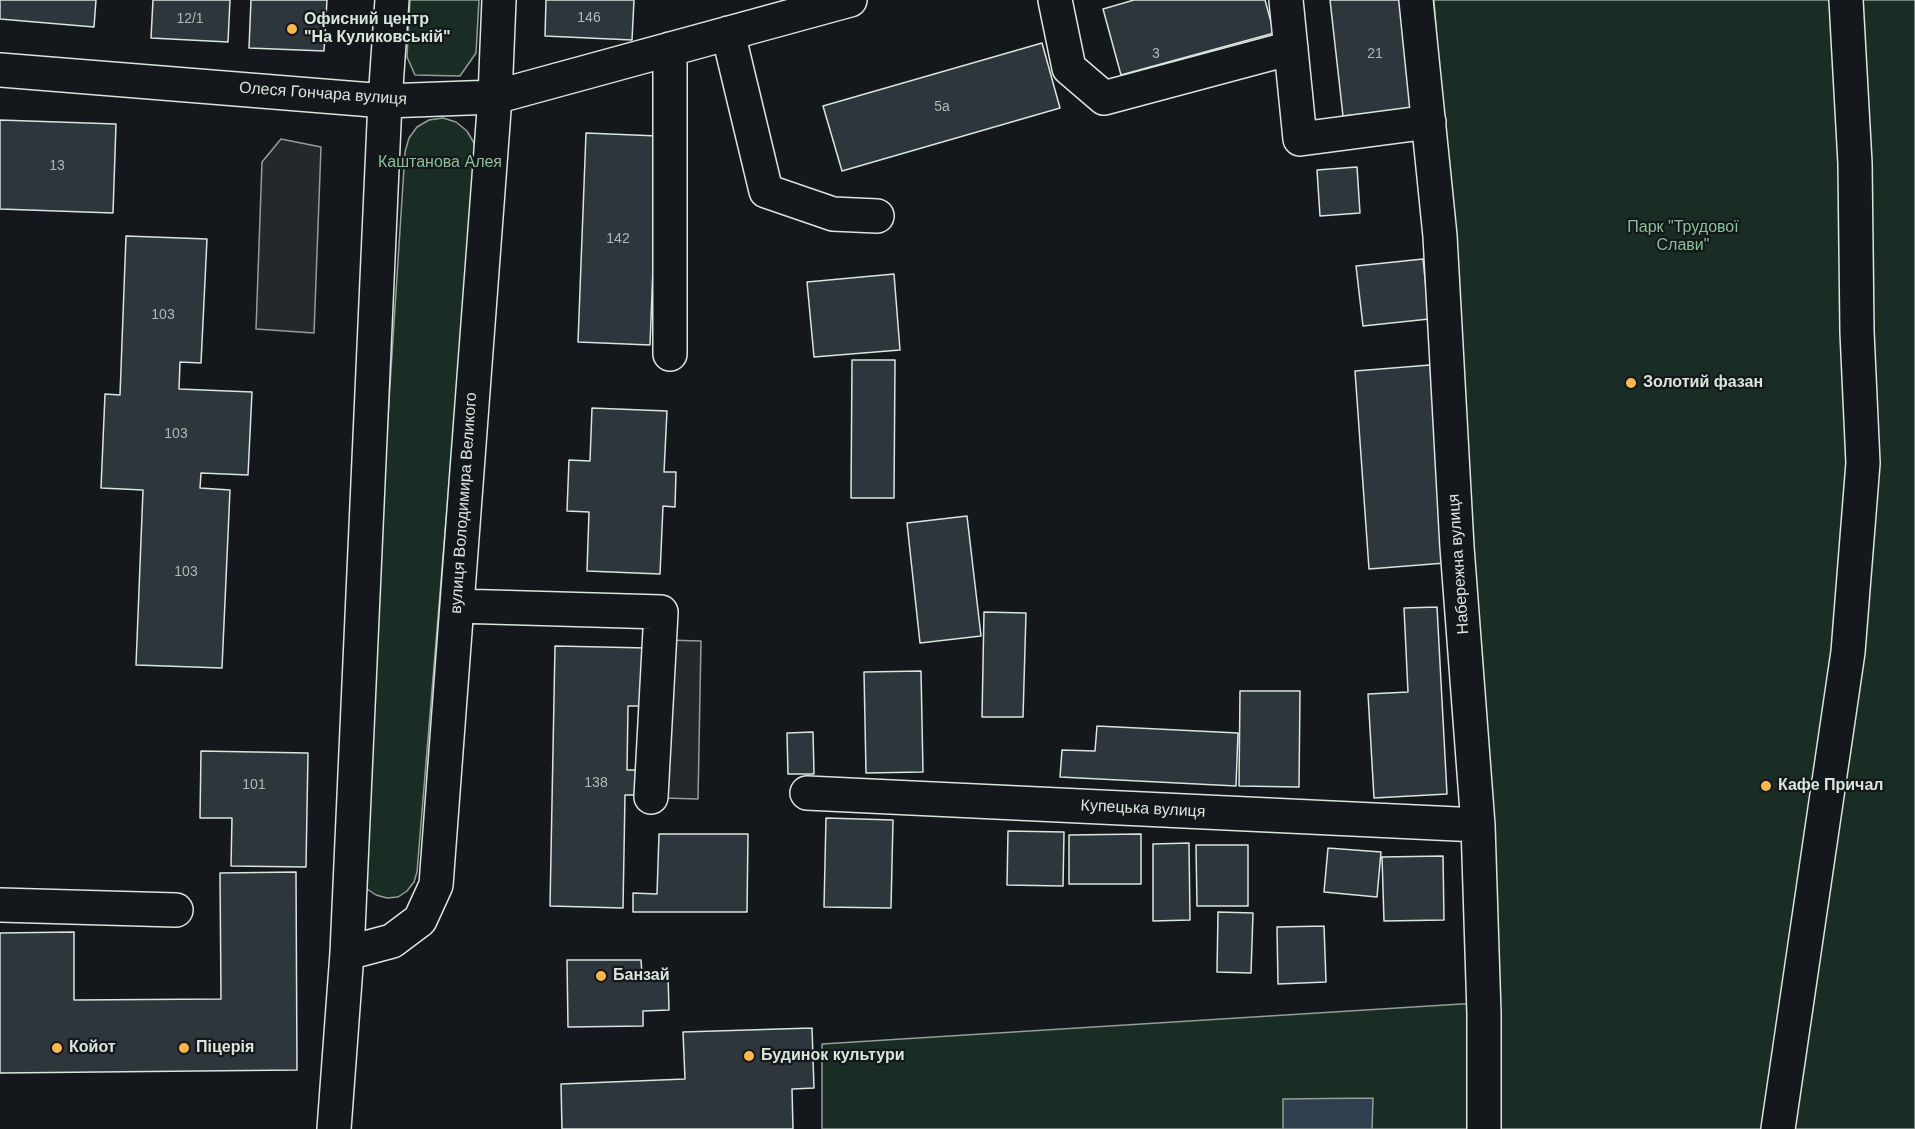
<!DOCTYPE html>
<meta charset="utf-8">
<style>
body{margin:0}
canvas{display:block;background:#14181c}
</style>
<canvas width="1915" height="1129"></canvas>
<script>
const g = document.querySelector('canvas').getContext('2d');
g.lineJoin = 'round';
function fillPath(path, color) { g.fillStyle = color; g.fill(path, 'evenodd'); }
const poly = rows => new Path2D(rows.map(r => 'M' + r).join(''));
function strokePath(path, color, width, dash) { g.strokeStyle = color; g.lineWidth = width; g.lineCap = dash ? 'butt' : 'round'; g.setLineDash(dash || []); g.stroke(path); }
function drawText(font, color, halo, rows, align = 'center') {
  g.font = font + ' Arial,sans-serif'; g.lineWidth = 4.5; g.setLineDash([]); g.textBaseline = 'middle'; g.strokeStyle = halo; g.fillStyle = color; for (const [text, x, y, turn = 0] of rows) {
    g.save(); g.translate(x, y); g.rotate((+turn || 0) * Math.PI / 180); g.textAlign = isNaN(turn) ? turn : align; if (halo) g.strokeText(text, 0, 0); g.fillText(text, 0, 0); g.restore();
  }
}
const green = poly([
 [410,0,479,0,476,53,460,76,415,75,407,57,410,0],
 [1434,0,1915,0,1915,1129,822,1129,822,1044,1493,1002,1478,616,1434,0],
 [443,118,456,122,467,131,474,143,476,157,417,872,414,882,407,891,398,897,387,898,376,895,367,889,361,879,359,868,405,152,409,138,417,127,429,120,443,118]
]);
fillPath(green, '#1a2d24');
strokePath(green, '#939e99', 1.5);
const parking = poly([
 [281,139,321,147,314,333,256,329,262,162,281,139],
 [666,640,701,641,698,799,663,798,666,640]
]);
fillPath(parking, '#24282b');
strokePath(parking, '#939e99', 1.5);
const water = poly([
 [1373,1098,1372,1129,1283,1129,1283,1099,1373,1098]
]);
fillPath(water, '#2f3f4d');
strokePath(water, '#939e99', 1.5);
const building = poly([
 [0,0,96,0,94,27,0,19,0,0],
 [153,0,230,0,228,42,151,38,153,0],
 [251,0,327,0,324,51,249,48,251,0],
 [546,0,634,0,632,40,545,36,546,0],
 [1134,0,1265,0,1274,33,1121,75,1103,9,1134,0],
 [1330,0,1409,0,1421,108,1343,116,1330,0],
 [1042,43,1060,108,842,171,823,106,1042,43],
 [0,120,116,124,113,213,0,209,0,120],
 [586,133,658,136,650,345,578,342,586,133],
 [1357,167,1360,213,1320,216,1317,170,1357,167],
 [126,236,207,239,201,363,180,362,179,389,252,392,248,475,201,473,200,488,230,490,222,668,136,665,143,490,101,488,105,394,120,395,126,236],
 [1423,259,1429,319,1363,326,1356,266,1423,259],
 [894,274,900,350,814,357,807,282,894,274],
 [852,360,895,360,894,498,851,498,852,360],
 [1430,365,1445,563,1369,569,1355,371,1430,365],
 [592,408,667,411,664,472,676,472,675,507,663,506,660,574,587,571,589,512,567,511,569,460,590,461,592,408],
 [967,516,981,636,920,643,907,523,967,516],
 [1437,607,1447,794,1374,798,1368,694,1408,692,1404,608,1437,607],
 [984,612,1026,613,1023,717,982,717,984,612],
 [555,646,647,648,646,706,628,706,627,770,640,770,639,795,625,795,623,908,550,906,555,646],
 [921,671,923,772,866,773,864,672,921,671],
 [1240,691,1300,691,1299,787,1239,786,1240,691],
 [1097,726,1238,733,1236,786,1060,777,1062,750,1095,751,1097,726],
 [813,732,814,774,788,774,787,733,813,732],
 [201,751,308,753,306,867,231,866,232,818,200,818,201,751],
 [826,818,893,820,891,908,824,907,826,818],
 [1008,831,1064,832,1063,886,1007,885,1008,831],
 [659,834,748,834,747,912,633,912,633,893,657,894,659,834],
 [1141,834,1141,884,1069,884,1069,835,1141,834],
 [1189,843,1190,920,1153,921,1153,844,1189,843],
 [1196,845,1248,845,1248,906,1197,906,1196,845],
 [1328,848,1381,852,1377,897,1324,892,1328,848],
 [1443,856,1444,920,1384,921,1382,857,1443,856],
 [296,872,297,1070,0,1073,0,933,74,932,74,1000,221,999,220,873,296,872],
 [1218,912,1253,913,1251,973,1217,972,1218,912],
 [1324,926,1326,982,1278,984,1277,927,1324,926],
 [567,960,641,960,642,974,668,974,669,1010,643,1011,643,1026,568,1027,567,960],
 [812,1028,814,1088,792,1089,793,1129,562,1129,561,1084,685,1079,683,1032,812,1028]
]);
fillPath(building, '#2c363c');
strokePath(building, '#d8e6dc', 1.5);
const minor = poly([
 [1055,0,1069,68,1104,98,1291,48],
 [1286,0,1300,139,1429,122],
 [1416,0,1440,236,1457,547,1478,825,1484,1014,1484,1129],
 [728,33,766,191,833,214,877,216],
 [670,49,670,354],
 [0,70,385,101,495,97,850,0],
 [457,606,661,612,651,797],
 [807,793,1478,825],
 [0,905,176,910],
 [347,953,392,941,420,920,436,885,495,97,499,0],
 [334,1129,347,953,385,101,392,0],
 [1778,1129,1848,652,1863,463,1857,332,1855,163,1846,0]
]);
strokePath(minor, '#d8e6dc', 36);
strokePath(minor, '#14181c', 33);
for (const [x, y, r, color] of [
 [292,29,6,"#ffb74d"],
 [1631,383,6,"#ffb74d"],
 [1766,786,6,"#ffb74d"],
 [601,976,6,"#ffb74d"],
 [57,1048,6,"#ffb74d"],
 [184,1048,6,"#ffb74d"],
 [749,1056,6,"#ffb74d"]
]) { const dot = new Path2D(); dot.arc(x, y, r, 0, 2 * Math.PI); g.fillStyle = color; g.fill(dot); strokePath(dot, '#14181c', 2); }
drawText('14px', '#adbab4', null, [
 ["146",589,18],
 ["12/1",190,19],
 ["3",1156,54],
 ["21",1375,54],
 ["5а",942,107],
 ["13",57,166],
 ["142",618,239],
 ["103",163,315],
 ["103",176,434],
 ["103",186,572],
 ["138",596,783],
 ["101",254,785]
]);
drawText('bold 16px', '#d8e6dc', '#14181c', [
 ["Офисний центр",304,20],
 ["\"На Куликовській\"",304,38],
 ["Золотий фазан",1643,383],
 ["Кафе Причал",1778,786],
 ["Банзай",613,976],
 ["Койот",69,1048],
 ["Піцерія",196,1048],
 ["Будинок культури",761,1056]
], 'left');
drawText('16px', '#d8e6dc', '#14181c', [
 ["Олеся Гончара вулиця",323,94,4],
 ["вулиця Володимира Великого",464,503,-86],
 ["Набережна вулиця",1459,564,-94],
 ["Купецька вулиця",1143,809,3]
]);
drawText('16px', '#8ac095', '#14181c', [
 ["Каштанова Алея",440,163],
 ["Парк \"Трудової",1683,228],
 ["Слави\"",1683,246]
]);
</script>
